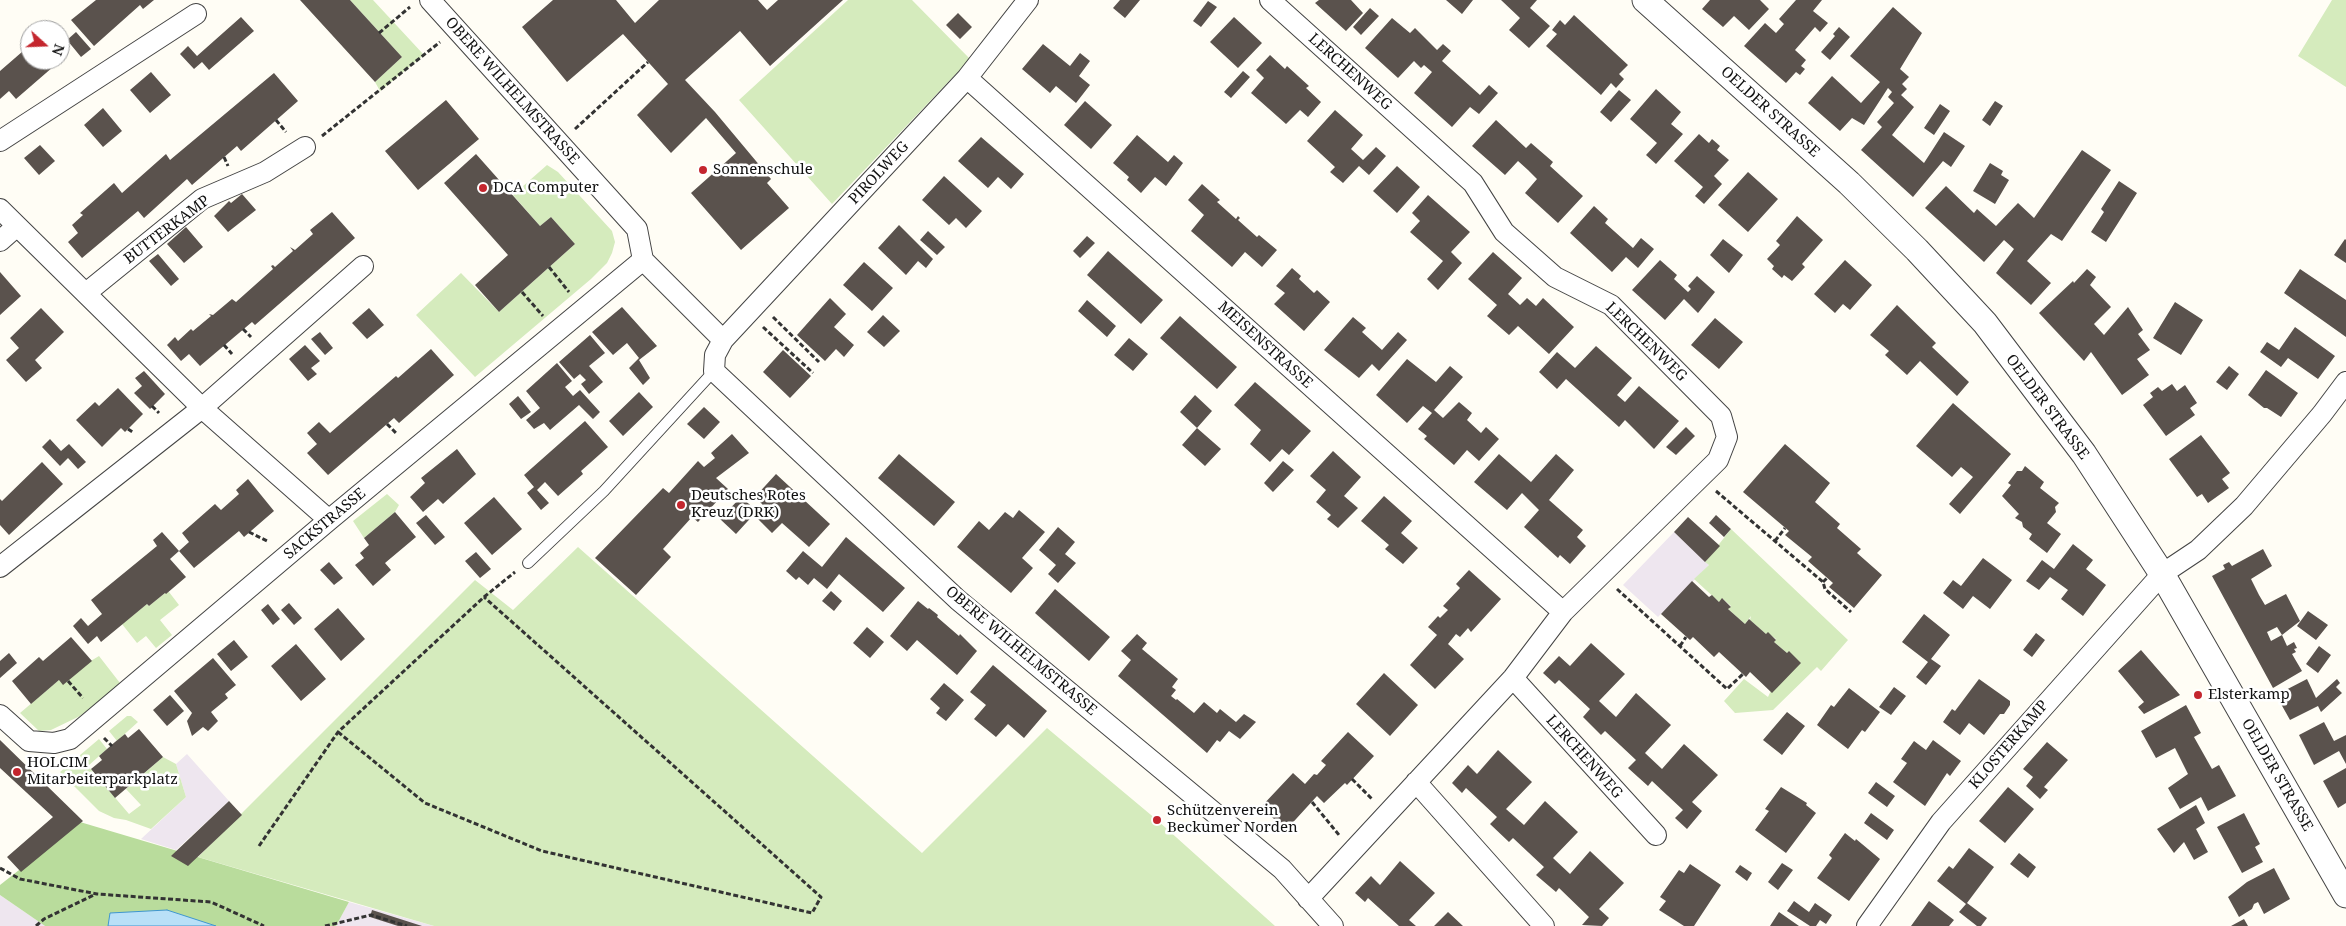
<!DOCTYPE html>
<meta charset="utf-8">
<style>
body{margin:0}
#map{position:relative;width:2346px;height:926px;overflow:hidden;background:#fffdf5;font-family:"Noto Serif",serif}
canvas{display:block}
.north{position:absolute;left:20px;top:20px;width:50px;height:50px;box-sizing:border-box;background:#fff;border:1px solid #a0a0a0;border-radius:50%;rotate:110deg;font-size:14px;font-weight:700;line-height:20px;text-align:center;color:#111}
.north::after{content:'';display:block;margin:auto;width:18px;height:22px;background:#c4262e;clip-path:polygon(50% 0,100% 100%,50% 72%,0 100%)}
</style>
<div id="map">
<canvas width="2346" height="926"></canvas>
<div class="north">N</div>
</div>
<script>
const g = document.querySelector('canvas').getContext('2d');
g.lineJoin = 'round';
function fillPath(path, color) { g.fillStyle = color; g.fill(path, 'evenodd'); }
const poly = rows => new Path2D(rows.map(r => 'M' + r).join(''));
function strokePath(path, color, width, dash) { g.strokeStyle = color; g.lineWidth = width; g.lineCap = dash ? 'butt' : 'round'; g.setLineDash(dash || []); g.stroke(path); }
function drawText(font, color, halo, rows, align = 'center') {
  g.font = font + ' "Noto Serif",serif'; g.lineWidth = 5; g.setLineDash([]); g.textBaseline = 'middle'; g.strokeStyle = halo; g.fillStyle = color; for (const [text, x, y, turn = 0] of rows) {
    g.save(); g.translate(x, y); g.rotate((+turn || 0) * Math.PI / 180); g.textAlign = isNaN(turn) ? turn : align; if (halo) g.strokeText(text, 0, 0); g.fillText(text, 0, 0); g.restore();
  }
}
fillPath(poly([
 [1674,532,1709,565,1658,617,1623,585],
 [187,754,229,801,176,850,141,839,186,797,176,764],
 [0,895,45,926,0,926],
 [349,902,434,926,336,926]
]), '#eee6ef');
fillPath(poly([
 [350,0,373,0,424,55,380,91,375,82,402,57],
 [848,0,912,0,970,59,832,204,739,100],
 [2332,0,2346,0,2346,87,2298,56],
 [547,165,558,172,612,231,615,242,612,253,607,263,591,279,475,377,416,315,461,273,499,312,575,244,551,217,540,226,513,195],
 [387,494,399,505,395,512,364,538,353,521],
 [1731,529,1848,640,1821,671,1817,667,1773,710,1735,713,1724,701,1744,679,1768,697,1789,651,1787,653,1774,642,1776,639,1768,633,1766,634,1750,620,1751,616,1745,624,1728,609,1731,606,1723,599,1719,602,1694,579,1709,565,1705,562],
 [578,547,922,853,1047,728,1157,820,1275,926,434,926,198,857,475,580,513,610],
 [169,592,179,605,160,620,172,635,156,648,146,636,137,643,122,624,147,604,149,606,165,593],
 [99,656,120,683,103,699,80,716,51,730,39,731,20,713,59,680],
 [127,716,131,716,138,722,117,741,109,731],
 [99,739,107,749,88,766,129,814,141,805,126,789,163,757,176,764,186,797,151,829,126,820,114,818,99,811,60,772]
]), '#d5ebbd');
fillPath(poly([
 [80,822,349,902,336,926,45,926,0,895,0,885]
]), '#b9dc9c');
const water = poly([
 [167,910,216,926,108,926,110,913,167,910]
]);
fillPath(water, '#b9e0f7');
strokePath(water, '#3f96cf', 1);
fillPath(poly([
 [96,0,154,0,143,9,140,5,94,46,71,20],
 [300,0,350,0,402,57,375,82],
 [553,0,616,0,635,23,659,0,758,0,767,10,778,0,843,0,770,66,740,31,685,80,715,112,771,179,767,183,789,208,741,250,691,193,736,153,706,118,671,153,637,115,668,84,623,34,567,82,522,27],
 [1120,0,1140,0,1125,18,1113,8],
 [1319,0,1351,0,1363,13,1346,31,1315,3],
 [1446,0,1473,0,1462,14],
 [1501,0,1537,0,1530,8,1550,26,1529,48,1509,30,1520,18],
 [1710,0,1760,0,1769,9,1749,30,1734,16,1723,27,1702,9],
 [1796,0,1822,0,1813,11,1828,23,1820,32,1815,27,1795,50,1806,60,1801,66,1805,69,1800,75,1796,72,1786,83,1744,46,1765,23,1776,33,1784,24,1779,19],
 [1208,1,1217,7,1201,27,1193,21],
 [1893,7,1922,33,1900,69,1909,77,1902,84,1907,89,1901,95,1914,107,1892,135,1924,163,1944,132,1965,146,1951,167,1943,161,1913,197,1861,150,1882,127,1877,122,1894,103,1888,97,1892,92,1888,88,1864,125,1852,118,1840,131,1808,103,1832,76,1861,103,1880,82,1850,56],
 [1370,8,1379,16,1361,35,1353,27],
 [958,13,972,27,960,39,946,25],
 [1574,15,1628,65,1619,74,1624,79,1616,88,1611,83,1601,95,1546,46,1557,34,1552,30,1560,20,1565,25],
 [241,17,254,31,209,70,202,62,194,69,180,54,188,46,197,56],
 [1234,17,1262,43,1238,68,1210,42],
 [1392,18,1410,33,1415,28,1437,50,1443,44,1451,51,1442,61,1480,95,1489,85,1498,93,1479,114,1470,107,1452,127,1414,93,1432,72,1424,65,1421,68,1414,61,1398,78,1365,48],
 [1839,27,1850,37,1830,60,1821,52,1835,36,1833,34],
 [76,32,91,49,81,57,67,40],
 [1043,44,1070,66,1080,53,1090,61,1079,76,1090,85,1076,103,1056,86,1050,93,1022,69],
 [30,45,30,60,61,60,16,99,9,91,0,99,0,71],
 [1270,55,1285,69,1287,66,1309,86,1306,88,1321,102,1308,117,1300,110,1286,124,1251,93,1264,78,1256,70],
 [1243,71,1250,77,1231,98,1224,92],
 [151,72,171,95,150,113,130,90],
 [274,73,298,101,241,151,237,146,192,185,187,179,144,218,138,211,82,258,68,242,78,233,72,225,83,215,80,213,114,183,122,193,166,154,170,160],
 [1656,89,1681,112,1671,124,1683,134,1656,164,1646,155,1657,143,1630,119],
 [1619,90,1631,100,1611,122,1600,112],
 [446,100,479,139,418,190,385,151],
 [1085,101,1112,125,1091,149,1064,125],
 [1995,101,2003,106,1990,126,1982,120],
 [1940,104,1950,111,1934,135,1924,128],
 [103,108,122,131,103,147,84,125],
 [1335,110,1363,135,1351,149,1363,160,1376,147,1386,156,1369,175,1359,166,1343,183,1330,172,1335,167,1307,141],
 [1496,120,1526,148,1531,143,1553,162,1550,166,1583,196,1558,223,1525,193,1537,179,1528,170,1518,161,1505,175,1472,146],
 [1699,134,1709,143,1712,139,1720,146,1717,150,1729,160,1714,176,1722,184,1704,204,1695,196,1703,187,1674,161],
 [1137,135,1168,162,1174,155,1183,163,1166,186,1155,177,1141,193,1127,180,1129,177,1113,163],
 [981,137,1024,174,1011,189,998,177,988,188,958,161],
 [40,145,55,161,39,175,24,158],
 [2082,150,2111,170,2062,241,2051,234,2027,261,2051,283,2031,305,1996,273,2014,249,2004,240,1984,262,1925,208,1946,186,1974,213,1977,209,1996,226,2018,203,2034,218],
 [476,154,540,226,551,217,575,244,499,312,475,285,508,255,444,183],
 [1990,163,2003,171,2001,175,2009,180,1995,204,1973,191],
 [1397,166,1420,187,1397,213,1373,191],
 [1748,172,1778,199,1748,232,1718,205],
 [944,176,982,211,966,228,956,218,949,225,922,200],
 [2119,181,2137,193,2106,242,2091,232,2104,212,2101,209],
 [1202,184,1220,200,1217,202,1236,219,1238,216,1240,218,1238,220,1257,237,1259,235,1277,250,1262,267,1245,252,1232,267,1191,231,1204,215,1188,200],
 [242,194,256,210,228,232,214,216,229,201,231,203],
 [1428,195,1470,232,1451,252,1462,263,1438,290,1427,279,1443,261,1410,232,1420,221,1412,213],
 [1594,206,1608,219,1605,223,1633,248,1641,238,1654,249,1638,268,1626,257,1612,272,1570,233],
 [332,212,355,238,255,325,252,322,200,366,189,354,181,361,167,345,175,337,178,341,191,329,193,331,211,316,209,314,213,315,232,299,236,302,273,269,271,266,273,265,275,267,293,251,290,247,295,250,313,234,310,230],
 [1797,216,1823,240,1802,264,1805,267,1792,281,1784,275,1782,278,1772,269,1774,266,1767,259,1780,245,1776,241],
 [899,225,933,259,926,268,918,261,906,275,878,248],
 [186,227,203,247,184,263,167,244],
 [928,231,945,247,937,255,920,240],
 [1087,236,1095,243,1080,258,1073,251],
 [1723,239,1743,255,1729,273,1710,255],
 [2345,239,2346,240,2346,263,2334,255],
 [1108,251,1163,300,1141,324,1087,275],
 [1493,252,1522,278,1508,294,1520,305,1527,298,1536,306,1543,298,1574,327,1549,354,1518,326,1509,335,1487,316,1497,305,1468,279],
 [158,254,179,279,171,286,149,261],
 [1660,260,1677,275,1674,279,1688,292,1691,289,1688,286,1697,276,1715,292,1698,313,1684,299,1665,320,1632,290],
 [1845,260,1872,285,1850,310,1843,304,1835,313,1814,294],
 [864,262,893,288,872,311,843,285],
 [1292,268,1301,276,1299,279,1314,293,1317,290,1330,302,1304,331,1274,304,1285,293,1276,286],
 [2087,269,2096,277,2090,285,2111,307,2094,324,2104,335,2128,307,2143,330,2138,334,2150,350,2137,359,2149,375,2122,395,2091,352,2084,361,2039,313,2073,281,2074,283],
 [2300,269,2346,300,2346,337,2284,293],
 [0,272,21,296,0,315],
 [830,298,846,314,834,327,854,345,844,357,836,349,825,361,797,335],
 [1087,300,1116,326,1107,337,1078,311],
 [2175,302,2203,320,2181,355,2153,338],
 [1897,305,1936,343,1932,347,1969,382,1957,396,1920,361,1907,375,1885,355,1889,351,1870,335],
 [622,307,657,346,639,360,650,378,643,385,629,368,639,358,627,343,613,355,592,332],
 [41,308,64,332,35,360,42,368,26,382,6,360,19,348,10,338],
 [369,308,384,325,367,339,352,323],
 [883,315,900,331,884,347,867,332],
 [1180,316,1237,367,1217,389,1160,338],
 [1353,317,1366,328,1362,332,1382,350,1398,332,1407,340,1379,371,1372,364,1359,378,1324,350],
 [1715,318,1743,342,1719,369,1691,345],
 [2295,327,2335,356,2318,379,2288,358,2281,367,2260,352,2267,342,2279,350],
 [320,332,333,348,325,355,311,339],
 [590,335,605,353,589,366,603,382,589,394,581,384,586,380,580,374,574,379,559,362],
 [1129,338,1148,354,1133,371,1114,355],
 [305,345,320,361,311,368,317,374,308,381,289,359],
 [1596,346,1632,378,1617,395,1625,402,1639,386,1679,421,1654,449,1625,420,1619,427,1566,379,1557,389,1539,372,1557,352,1575,368],
 [431,349,454,375,399,423,394,418,328,475,307,453,317,444,307,433,319,422,330,433,396,376,398,378],
 [783,350,811,376,790,398,763,372],
 [1407,359,1436,382,1450,366,1463,377,1434,410,1443,418,1459,402,1472,413,1467,420,1481,433,1486,427,1499,439,1479,461,1467,450,1454,465,1424,439,1427,436,1418,429,1432,413,1423,406,1407,423,1376,395],
 [557,363,572,381,565,387,573,396,580,390,600,412,593,419,579,405,550,430,544,423,534,429,526,420,540,408,526,391],
 [2229,366,2239,374,2227,390,2216,382],
 [2266,370,2298,393,2281,417,2267,408,2264,408,2248,395],
 [144,371,165,394,150,409,134,393,142,386,135,378],
 [1255,382,1311,431,1289,455,1282,449,1270,462,1250,444,1261,430,1234,405],
 [2172,384,2177,391,2185,385,2197,403,2190,408,2195,415,2166,436,2143,405,2153,397,2150,393,2158,387,2162,391],
 [118,388,143,414,125,432,121,428,102,447,76,420,95,402,99,406],
 [639,392,653,407,623,436,609,421],
 [1195,395,1212,411,1197,428,1180,412],
 [518,396,531,412,521,419,509,404],
 [1953,403,2011,454,1960,514,1949,504,1973,477,1961,467,1952,477,1916,446],
 [704,407,720,422,704,439,687,424],
 [585,421,608,447,581,471,583,474,558,496,545,482,537,490,549,503,541,510,527,493,534,487,524,475],
 [1686,427,1695,436,1676,455,1666,447],
 [1197,428,1221,449,1205,466,1182,445],
 [732,434,749,453,716,478,728,489,698,522,692,517,663,549,671,557,636,595,595,558,663,488,669,493,698,461,704,467,715,458,711,453],
 [2201,435,2230,473,2222,479,2229,488,2208,503,2202,494,2197,497,2169,459],
 [50,439,61,451,69,444,86,462,78,469,68,458,60,466,42,447],
 [1785,444,1830,483,1815,502,1840,524,1837,528,1861,549,1857,553,1882,575,1854,608,1829,587,1833,583,1808,561,1812,557,1785,535,1789,531,1743,492],
 [457,449,476,474,443,504,438,499,423,512,410,497,425,483,421,478],
 [1333,451,1361,477,1344,496,1358,508,1338,528,1327,519,1331,515,1316,502,1326,490,1310,476],
 [899,454,955,502,934,526,878,478],
 [1499,454,1531,482,1556,454,1574,470,1549,500,1583,530,1577,537,1586,546,1570,564,1560,555,1558,558,1524,527,1539,510,1522,493,1507,510,1474,482],
 [1283,461,1294,470,1273,492,1264,483],
 [42,462,63,484,9,535,0,525,0,499,2,501],
 [2025,466,2044,482,2040,488,2059,503,2055,507,2056,512,2047,523,2061,534,2047,553,2029,539,2032,534,2023,527,2022,522,2015,518,2019,514,2002,496,2011,485,2008,483,2017,471,2022,471],
 [776,474,830,524,809,547,782,523,772,533,757,518,766,508,755,497],
 [248,479,274,511,244,537,239,531,194,568,179,551,189,542,182,533,215,504,221,510,239,494,236,490],
 [1384,496,1412,521,1401,533,1418,548,1403,564,1385,549,1389,545,1361,521],
 [494,497,522,529,492,555,464,523],
 [741,497,757,511,736,534,720,519],
 [1019,510,1045,532,1022,558,1033,568,1011,593,957,547,979,521,989,530,1005,512,1013,518],
 [395,512,416,537,385,563,391,570,373,586,355,565,364,558,360,553,369,545,364,538],
 [426,515,445,537,435,545,416,523],
 [1716,515,1731,529,1724,537,1709,523],
 [1688,517,1720,546,1705,562,1674,532],
 [1058,527,1075,542,1065,554,1076,563,1058,583,1048,574,1056,565,1039,550],
 [162,532,179,551,170,559,186,577,166,594,165,593,149,606,147,604,101,642,97,636,88,644,73,626,81,618,88,626,102,614,91,600,157,546,153,540],
 [846,537,905,588,883,612,839,574,827,589,814,578,808,585,799,577,796,580,786,571,803,551,822,567],
 [2073,544,2093,560,2086,569,2106,585,2083,616,2061,599,2068,590,2050,577,2039,590,2026,581,2042,560,2054,569],
 [2263,549,2272,566,2251,579,2259,595,2265,605,2286,594,2300,621,2282,635,2277,627,2267,632,2271,641,2282,635,2287,646,2294,642,2297,648,2294,649,2296,652,2292,654,2302,671,2273,688,2212,576,2225,569,2223,565,2229,562,2232,566],
 [476,552,491,569,480,578,465,561],
 [1983,558,2012,580,1990,609,1973,596,1963,609,1943,593,1953,580,1961,586],
 [329,562,343,578,334,585,320,570],
 [1469,570,1501,599,1471,632,1468,628,1460,637,1456,634,1448,644,1464,659,1435,689,1410,665,1437,635,1428,627,1438,616,1440,618,1448,610,1443,606,1460,588,1456,584],
 [1692,581,1709,597,1712,595,1719,602,1722,598,1731,607,1728,609,1745,624,1749,619,1766,634,1768,632,1776,640,1774,642,1787,653,1789,651,1801,663,1772,693,1750,672,1746,677,1719,652,1714,657,1693,637,1690,640,1661,614],
 [1055,589,1110,637,1089,661,1035,613],
 [831,591,842,601,834,611,822,601],
 [918,601,928,609,929,608,938,615,937,617,959,636,960,634,977,651,957,675,917,640,907,651,890,636],
 [289,603,302,618,294,625,281,610],
 [268,604,280,619,273,625,261,610],
 [338,608,365,639,341,661,314,629],
 [2308,611,2328,625,2316,640,2297,626],
 [1924,614,1950,635,1931,659,1941,666,1926,685,1916,677,1928,662,1902,642],
 [867,627,884,642,870,658,853,643],
 [2036,633,2045,640,2032,657,2023,650],
 [1137,634,1147,643,1142,649,1178,679,1172,687,1176,690,1171,696,1176,700,1177,699,1194,713,1204,702,1217,713,1220,709,1236,722,1244,714,1256,722,1240,739,1229,731,1220,742,1217,740,1207,753,1118,676,1131,660,1121,651],
 [71,637,92,661,63,685,59,680,31,704,12,681,39,657,43,661],
 [234,640,248,657,231,671,217,654],
 [1591,643,1625,674,1599,701,1616,717,1636,693,1671,725,1645,753,1662,769,1684,744,1718,775,1692,802,1702,811,1687,829,1675,818,1683,810,1652,781,1648,786,1628,768,1636,760,1605,731,1601,735,1583,717,1590,709,1559,680,1555,684,1543,673,1559,656,1570,666],
 [296,644,326,679,301,701,271,666],
 [2319,646,2331,655,2318,673,2306,664],
 [2141,650,2180,695,2144,714,2138,707,2144,702,2118,671],
 [9,653,17,663,0,678,0,661],
 [213,658,236,685,225,694,228,698,211,712,218,721,208,731,203,727,192,736,187,721,192,713,174,691],
 [993,665,1047,711,1024,738,1008,724,996,737,974,719,986,705,970,692],
 [1384,673,1418,705,1390,736,1356,704],
 [1979,679,2010,701,2010,705,2004,714,2000,714,1984,735,1969,723,1960,735,1943,722,1952,709,1955,711],
 [2307,679,2316,698,2337,679,2340,683,2336,687,2342,693,2321,712,2318,706,2290,720,2276,695],
 [944,683,964,700,946,721,936,713,940,708,930,699],
 [1894,687,1906,696,1891,715,1879,707],
 [1849,688,1880,712,1865,732,1862,730,1848,749,1817,725,1831,705,1834,707],
 [170,695,184,711,167,726,153,710],
 [2186,705,2201,733,2194,737,2212,769,2219,765,2236,796,2208,811,2201,797,2180,809,2168,788,2188,774,2175,748,2156,758,2141,731],
 [1787,712,1805,726,1782,755,1763,740],
 [2324,722,2334,741,2346,735,2346,764,2339,751,2314,765,2299,735],
 [139,729,163,757,115,798,91,769,102,760,99,756,115,742,125,734,128,738],
 [1348,732,1374,756,1347,785,1345,783,1324,803,1317,796,1286,830,1261,807,1293,773,1305,784,1314,774,1317,775,1326,765,1321,761],
 [0,740,83,821,21,872,7,857,53,817,0,768],
 [1933,740,1961,761,1950,776,1947,773,1925,806,1893,782,1907,763,1901,759,1914,741,1926,750],
 [2047,742,2068,760,2044,787,2048,790,2040,799,2026,786,2033,777,2023,769],
 [1498,750,1532,782,1506,809,1524,825,1545,801,1578,832,1553,858,1570,874,1590,851,1624,883,1599,909,1609,918,1602,926,1582,925,1589,917,1559,888,1556,892,1536,875,1544,867,1513,838,1509,842,1490,824,1497,817,1466,788,1462,793,1452,783,1468,765,1477,774],
 [2346,768,2346,803,2338,808,2323,781],
 [1876,782,1895,796,1887,807,1868,793],
 [1781,787,1807,803,1806,805,1816,813,1786,853,1755,830,1769,811,1765,809],
 [2008,787,2034,809,2005,843,1979,821],
 [229,801,242,815,188,866,171,856],
 [2196,805,2205,823,2196,829,2208,852,2194,860,2184,842,2174,853,2157,829],
 [1871,813,1894,830,1887,840,1864,823],
 [2244,813,2260,844,2255,847,2263,862,2242,873,2217,827],
 [1845,833,1855,841,1856,839,1880,859,1849,901,1817,878,1832,858,1829,855],
 [1969,848,1994,867,1967,903,1987,918,1981,926,1977,926,1959,912,1966,904,1937,881,1949,866,1953,869],
 [2019,853,2036,867,2028,878,2010,864],
 [1400,861,1435,893,1409,920,1416,926,1399,926,1368,898,1365,902,1355,893,1371,876,1380,885],
 [1782,863,1793,870,1778,890,1768,882],
 [1690,864,1721,885,1694,926,1684,926,1659,910,1666,901,1660,897,1679,870,1684,873],
 [1740,865,1752,873,1747,881,1735,872],
 [2274,868,2290,899,2264,914,2258,902,2254,904,2252,909,2239,917,2228,897,2247,882],
 [1794,901,1809,912,1815,903,1832,915,1826,924,1820,920,1816,926,1810,926,1787,911],
 [1929,901,1954,920,1949,926,1911,926],
 [372,910,422,926,398,926,370,917],
 [1448,912,1463,926,1434,926],
 [1779,912,1799,926,1770,926],
 [2244,919,2248,926,2231,926]
]), '#5a524d');
const service = poly([
 [528,563,604,491,714,371]
]);
const minor = poly([
 [430,0,637,229,643,260,723,340],
 [1028,0,967,78,723,340,715,355,714,371,958,600,1282,869,1333,926],
 [1270,0,1473,183,1504,232,1555,277,1611,305,1721,416,1727,437,1718,460,1563,612,1513,678,1308,899],
 [967,78,1563,612],
 [0,141,196,14],
 [0,209,202,408,329,520],
 [0,241,17,226],
 [86,293,202,199,265,172,305,147],
 [0,567,202,408,363,266],
 [1513,678,1656,835],
 [0,715,29,741,54,743,70,739,329,520,643,260],
 [1416,782,1544,926],
 [1867,926,1941,822,2162,574,2198,550,2244,506,2322,414,2346,382]
]);
const tertiary = poly([
 [1645,0,1849,183,1917,250,1985,323,2084,454,2162,574,2346,895]
]);
strokePath(service, '#444', 12);
strokePath(minor, '#444', 22);
strokePath(tertiary, '#444', 27);
strokePath(poly([
 [379,33,410,7],
 [276,120,286,132],
 [575,129,648,62],
 [322,136,440,42],
 [224,157,228,166],
 [549,267,569,292],
 [522,292,543,316],
 [773,317,819,362],
 [763,327,813,373],
 [243,329,251,337],
 [224,345,232,354],
 [152,406,159,413],
 [387,424,397,434],
 [128,429,134,433],
 [1716,491,1823,582,1825,589,1851,612],
 [249,532,269,542],
 [1775,541,1785,528],
 [1823,582,1827,578],
 [1617,589,1727,689,1743,674],
 [1680,646,1686,637],
 [68,681,83,698],
 [338,732,425,803,542,851,812,913,821,897,484,597],
 [104,738,112,746],
 [1352,779,1372,799],
 [1312,802,1339,835],
 [259,846,338,732,484,597,515,572],
 [0,868,20,879,97,894,211,902,264,926],
 [36,926,44,919,96,894],
 [325,926,371,915,407,926]
]), '#333', 3, [5, 2.5]);
strokePath(service, '#fff', 10);
strokePath(minor, '#fff', 20);
strokePath(tertiary, '#fff', 25);
for (const [x, y, r, color] of [
 [703,170,5,"#c4262e"],
 [483,188,5,"#c4262e"],
 [681,505,5,"#c4262e"],
 [2198,695,5,"#c4262e"],
 [17,772,5,"#c4262e"],
 [1157,820,5,"#c4262e"]
]) { const dot = new Path2D(); dot.arc(x, y, r, 0, 2 * Math.PI); g.fillStyle = color; g.fill(dot); strokePath(dot, '#fff', 2); }
drawText('15px', '#111', '#fff', [
 ["LERCHENWEG",1350,72,42],
 ["OBERE WILHELMSTRASSE",512,91,48],
 ["OELDER STRASSE",1770,112,42],
 ["PIROLWEG",879,173,-47],
 ["BUTTERKAMP",167,230,-37],
 ["LERCHENWEG",1646,342,44],
 ["MEISENSTRASSE",1265,345,42],
 ["OELDER STRASSE",2047,407,53],
 ["SACKSTRASSE",325,524,-40],
 ["OBERE WILHELMSTRASSE",1021,651,40],
 ["KLOSTERKAMP",2009,745,-49],
 ["LERCHENWEG",1584,757,48],
 ["OELDER STRASSE",2277,775,60]
]);
drawText('15px', '#111', '#fff', [
 ["Sonnenschule",713,170],
 ["DCA Computer",493,188],
 ["Deutsches Rotes",691,496],
 ["Kreuz (DRK)",691,513],
 ["Elsterkamp",2208,695],
 ["HOLCIM",27,763],
 ["Mitarbeiterparkplatz",27,780],
 ["Schützenverein",1167,811],
 ["Beckumer Norden",1167,828]
], 'left');
</script>
